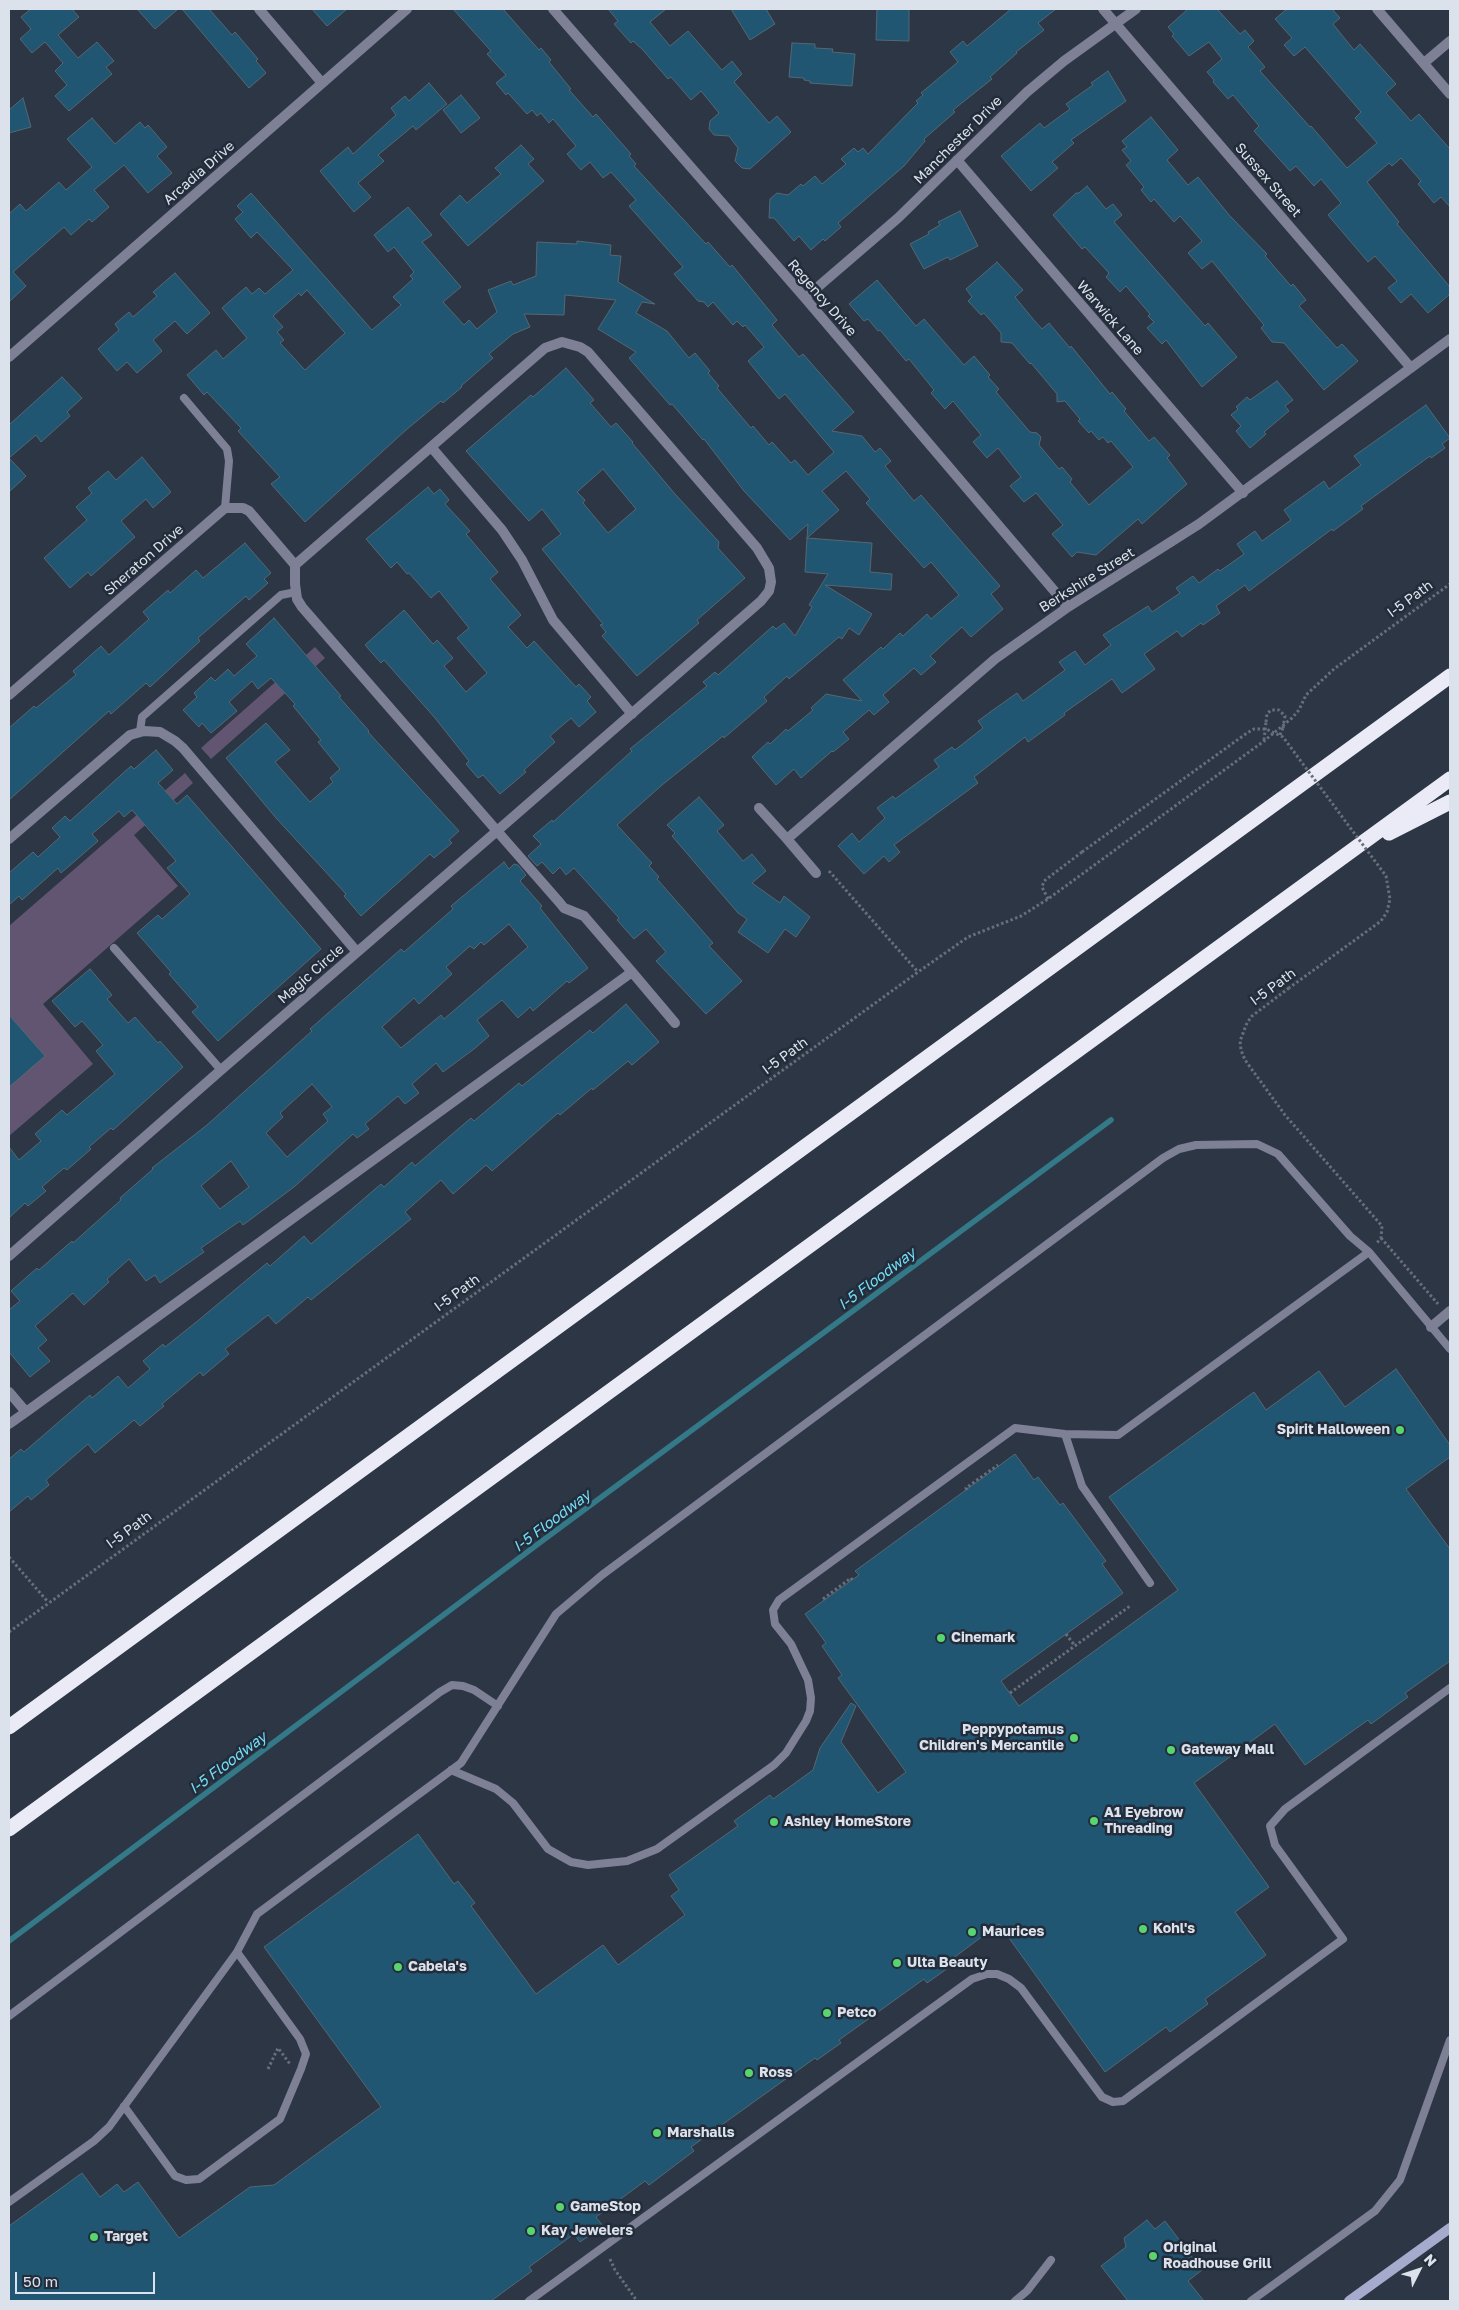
<!DOCTYPE html>
<style>
body{margin:0}
#map{position:relative;width:1459px;height:2310px;overflow:hidden;background:#2d3644;font-family:"Golos Text",sans-serif}
canvas{display:block}
.frame{position:absolute;inset:0;border:10px solid #dce2eb;pointer-events:none}
.north{position:absolute;left:1394px;top:2245px;width:50px;height:50px;-webkit-text-stroke:4px #232c3a;paint-order:stroke;rotate:49deg;font-size:14px;font-weight:700;line-height:20px;text-align:center;color:#dce2eb}
.north::after{content:'';display:block;margin:auto;width:18px;height:22px;background:#dce2eb;clip-path:polygon(50% 0,100% 100%,50% 72%,0 100%)}
.scale{position:absolute;left:15px;top:2272px;width:140px;height:22px;box-sizing:border-box;border:2px solid #dce2eb;border-top:0;padding-left:6px;font-size:15px;line-height:18px;white-space:nowrap;color:#dce2eb;-webkit-text-stroke:4px #232c3a;paint-order:stroke}
</style>
<div id="map">
<canvas width="1459" height="2310"></canvas>
<div class="frame"></div>
<div class="north">N</div>
<div class="scale">50 m</div>
</div>
<script>
const g = document.querySelector('canvas').getContext('2d');
g.lineJoin = 'round';
function fillPath(path, color) { g.fillStyle = color; g.fill(path, 'evenodd'); }
const poly = rows => new Path2D(rows.map(r => 'M' + r).join(''));
function strokePath(path, color, width, dash) { g.strokeStyle = color; g.lineWidth = width; g.lineCap = dash ? 'butt' : 'round'; g.setLineDash(dash || []); g.stroke(path); }
function drawText(font, color, halo, rows, align = 'center') {
  g.font = font + ' "Golos Text",sans-serif'; g.lineWidth = 5; g.setLineDash([]); g.textBaseline = 'middle'; g.strokeStyle = halo; g.fillStyle = color; for (const [text, x, y, turn = 0] of rows) {
    g.save(); g.translate(x, y); g.rotate((+turn || 0) * Math.PI / 180); g.textAlign = isNaN(turn) ? turn : align; if (halo) g.strokeText(text, 0, 0); g.fillText(text, 0, 0); g.restore();
  }
}
fillPath(poly([
 [315,647,325,658,211,759,201,748],
 [185,773,193,783,134,835,178,886,43,1004,93,1064,9,1136,9,926]
]), '#615572');
strokePath(poly([
 [9,1941,542,1541,1111,1120]
]), '#337988', 5.5);
const building = poly([
 [31,9,72,9,79,17,58,35,78,58,97,42,114,61,106,67,112,74,69,111,55,96,67,85,55,71,63,63,45,42,32,53,20,39,31,29,21,17,31,9],
 [137,9,178,9,155,29,137,9],
 [182,9,209,9,232,35,235,32,258,59,256,61,266,73,249,88,182,9],
 [312,9,347,9,327,26,312,9],
 [453,9,503,9,539,50,541,48,551,60,549,62,571,89,569,90,593,117,596,114,631,154,629,156,636,164,634,166,706,244,708,242,730,267,732,265,777,320,772,325,799,357,803,354,854,412,832,431,862,436,875,452,880,448,891,461,885,466,914,501,921,495,1000,586,991,594,1003,609,971,637,962,627,930,656,936,662,921,675,914,668,883,695,889,702,874,715,869,710,843,732,849,739,833,752,832,751,801,778,794,769,776,785,752,757,768,742,770,744,786,729,788,731,813,710,811,708,826,694,862,701,843,680,881,647,883,649,900,633,903,636,927,614,931,619,959,595,931,562,924,568,866,503,870,499,846,471,822,491,839,510,807,538,808,524,790,540,744,491,704,439,703,440,672,404,670,405,629,358,636,352,598,329,616,300,565,295,564,315,524,314,530,327,513,334,489,354,493,358,461,386,462,387,443,403,441,401,406,430,305,522,271,484,280,477,238,431,241,428,207,392,204,395,187,375,216,350,223,359,247,338,222,308,246,287,252,294,259,288,265,294,293,270,257,232,251,238,235,219,243,212,237,206,251,193,372,330,401,305,393,297,413,279,410,276,414,272,394,247,388,252,374,235,408,207,432,235,422,242,461,287,443,302,464,325,469,320,477,329,497,312,488,290,511,281,513,285,536,276,537,242,577,244,577,241,611,245,610,255,621,256,618,282,655,304,642,302,636,313,667,331,689,358,695,353,710,371,708,373,719,386,717,388,751,428,753,426,769,445,772,442,791,463,795,460,808,475,834,452,785,394,779,399,748,361,764,347,745,325,743,327,737,321,733,325,713,302,708,307,704,302,698,301,674,274,683,267,629,206,636,200,611,172,603,178,590,162,581,170,567,154,576,146,553,119,549,123,541,113,537,116,532,110,527,114,508,93,506,95,496,83,506,75,487,54,491,51,453,9],
 [307,290,345,333,305,370,280,343,284,340,277,332,283,327,273,316,299,293,301,296,307,290],
 [608,9,666,9,650,22,670,46,688,31,722,70,732,61,742,74,734,82,769,123,777,116,791,132,750,169,742,168,735,161,738,148,729,136,714,135,709,129,710,121,719,113,701,91,691,100,671,77,668,79,643,50,633,41,631,43,614,24,618,21,608,9],
 [731,9,766,9,775,24,750,40,731,9],
 [877,9,909,9,909,41,876,40,877,9],
 [1011,9,1056,9,1038,23,1044,30,1016,52,1017,53,990,77,992,79,953,110,955,112,924,139,925,141,904,166,838,223,841,227,825,241,823,239,811,250,799,236,794,241,774,218,769,218,770,199,777,193,788,195,801,184,803,186,815,176,822,184,846,164,841,159,854,148,858,152,863,148,868,154,918,103,916,101,923,95,921,93,958,62,950,52,963,41,967,46,1011,9],
 [1188,9,1217,9,1240,34,1245,30,1254,41,1248,47,1265,67,1260,71,1310,127,1311,126,1347,168,1377,143,1355,118,1361,112,1305,47,1294,56,1284,45,1292,38,1275,19,1287,9,1332,9,1340,18,1333,24,1354,50,1360,44,1396,84,1386,93,1411,121,1419,114,1450,149,1450,207,1441,197,1434,203,1418,184,1421,181,1401,158,1392,166,1389,163,1367,182,1399,222,1397,224,1450,287,1450,294,1428,313,1411,294,1401,303,1388,288,1397,281,1375,256,1368,262,1328,215,1341,203,1321,179,1314,186,1296,166,1290,171,1254,131,1259,126,1233,95,1228,99,1213,82,1214,80,1207,72,1222,59,1209,42,1189,56,1172,36,1174,34,1168,27,1188,9],
 [792,43,815,44,815,48,833,49,832,52,855,54,852,86,810,83,810,81,804,80,804,78,789,77,792,43],
 [1108,71,1126,101,1071,140,1074,143,1052,162,1058,168,1031,191,1001,156,1040,123,1044,128,1070,109,1066,104,1093,85,1091,83,1108,71],
 [429,83,447,104,416,130,413,126,378,155,384,161,358,183,371,197,354,212,320,171,348,147,353,154,396,115,391,108,405,96,409,101,429,83],
 [461,95,480,118,461,133,443,110,461,95],
 [23,98,31,127,9,133,9,110,23,98],
 [1151,117,1178,150,1167,160,1188,185,1198,177,1230,216,1267,254,1265,256,1291,286,1293,284,1306,300,1299,306,1337,348,1342,344,1358,361,1324,390,1284,343,1272,342,1261,328,1264,325,1212,261,1202,269,1188,253,1202,241,1180,216,1174,222,1154,199,1151,202,1141,190,1144,187,1126,165,1131,161,1122,150,1127,147,1122,141,1151,117],
 [92,118,115,144,140,122,145,128,148,125,167,147,157,156,172,173,148,193,124,165,94,190,109,207,92,222,89,219,71,235,64,227,13,272,26,286,9,302,9,214,20,204,26,211,59,182,66,190,92,167,67,139,92,118],
 [521,145,534,159,528,164,544,181,468,246,440,214,460,195,467,203,501,174,495,168,521,145],
 [1087,186,1106,209,1113,204,1122,215,1114,222,1205,326,1208,323,1237,357,1202,387,1166,340,1162,344,1147,328,1154,322,1148,316,1150,314,1126,286,1120,292,1106,277,1109,273,1085,247,1082,249,1053,215,1076,193,1079,193,1087,186],
 [960,211,978,246,950,260,948,257,924,269,910,244,929,234,928,232,940,225,938,222,960,211],
 [997,262,1023,290,1015,297,1033,319,1042,329,1049,323,1070,348,1071,346,1110,394,1112,392,1126,409,1124,411,1149,441,1154,437,1170,455,1167,458,1187,484,1142,524,1138,519,1096,555,1077,552,1072,557,1052,534,1063,525,1036,493,1024,502,1010,486,1021,477,998,448,987,458,973,442,981,435,953,401,945,409,931,393,934,390,909,359,906,361,880,330,878,331,868,319,864,321,849,304,877,280,916,326,924,319,964,365,974,356,990,375,988,377,999,389,996,392,1030,432,1037,433,1041,437,1039,445,1059,469,1062,467,1072,479,1070,482,1089,505,1133,467,1111,441,1108,443,1103,437,1099,440,1091,431,1089,433,1078,421,1080,419,1065,401,1057,402,1057,394,1031,363,1030,364,1012,343,1001,342,1001,333,984,313,981,315,968,301,972,297,966,289,997,262],
 [175,273,210,313,187,334,175,321,153,340,162,351,137,373,127,362,117,371,98,349,119,330,115,324,129,312,133,317,157,296,153,292,175,273],
 [566,368,594,400,590,403,611,427,616,423,633,442,632,443,675,494,719,542,718,548,745,578,697,620,699,623,637,676,602,636,606,632,600,625,603,624,542,549,561,534,542,509,529,521,466,451,531,395,533,397,566,368],
 [603,469,636,509,608,533,583,503,585,500,577,492,603,469],
 [62,377,82,398,67,412,70,416,41,442,36,435,9,458,26,476,9,492,9,425,62,377],
 [1277,381,1293,400,1285,406,1289,411,1264,432,1266,434,1250,448,1236,431,1241,426,1231,415,1238,409,1236,407,1247,397,1250,400,1277,381],
 [1426,405,1450,438,1442,444,1445,448,1431,458,1430,456,1361,506,1363,509,1333,531,1332,529,1249,591,1245,585,1216,606,1220,613,1203,625,1201,623,1182,637,1177,631,1144,654,1155,669,1122,693,1112,679,1064,713,1065,715,1028,742,1025,737,974,777,978,783,894,845,900,852,889,862,884,856,864,874,838,846,852,833,859,842,885,818,877,808,893,796,895,799,939,767,934,760,952,747,955,750,983,728,978,721,993,710,1017,693,1023,701,1065,670,1059,662,1075,651,1085,665,1111,645,1103,635,1148,606,1152,612,1180,593,1176,588,1193,576,1199,583,1218,569,1220,571,1244,554,1237,544,1255,531,1262,541,1291,520,1284,510,1324,481,1329,489,1361,465,1354,456,1426,405],
 [142,457,171,492,153,508,146,499,121,521,135,537,91,576,88,572,70,588,44,558,87,520,76,507,92,493,88,488,108,471,116,480,142,457],
 [428,487,434,494,440,489,449,500,445,504,470,531,466,534,498,572,490,579,521,615,508,627,527,648,534,641,576,687,579,684,591,697,587,701,596,712,579,727,571,718,550,736,555,742,524,770,526,772,500,794,483,775,478,778,466,764,469,761,435,718,384,660,381,663,365,645,404,610,433,644,437,640,453,658,444,666,466,692,487,673,457,638,469,628,439,591,431,598,409,573,407,574,397,562,391,568,366,539,428,487],
 [807,538,872,543,870,572,892,574,891,590,825,585,872,614,859,635,849,628,842,639,839,637,789,679,787,676,764,697,767,701,724,738,723,736,662,785,617,825,652,863,649,866,659,877,657,879,713,943,709,946,742,981,706,1014,656,961,666,952,646,929,634,939,617,920,619,918,574,868,566,875,560,867,553,874,542,862,537,866,528,856,541,844,533,836,552,820,553,822,632,751,630,749,707,686,703,682,715,672,718,675,773,626,776,629,784,623,795,636,812,607,809,605,828,574,805,572,807,538],
 [245,543,271,573,264,579,268,583,249,600,246,596,198,638,200,641,150,687,146,683,111,714,109,711,9,800,9,728,34,706,36,708,76,675,73,671,101,646,109,655,149,619,143,612,168,590,170,593,196,570,203,578,245,543],
 [274,618,341,696,339,697,369,731,368,732,459,831,449,840,452,843,434,858,430,854,361,916,344,896,346,894,276,818,226,758,266,723,290,750,275,762,310,802,333,782,330,778,340,769,318,742,321,740,293,706,295,704,271,678,258,689,252,681,229,702,237,711,211,733,202,723,199,727,183,710,197,697,194,693,211,677,215,681,228,669,234,676,257,656,246,644,274,618],
 [156,750,173,770,158,783,177,804,187,795,321,949,218,1041,192,1012,198,1007,169,974,171,972,137,933,158,915,162,919,190,894,167,868,176,861,132,810,124,817,119,811,92,834,98,841,61,873,58,868,22,900,19,896,9,905,9,873,33,852,38,857,60,837,52,828,65,816,70,821,131,766,134,769,156,750],
 [699,797,724,825,717,831,743,861,752,854,766,871,752,883,780,903,784,896,810,917,796,937,785,929,768,953,738,932,747,919,738,913,672,836,675,833,667,825,699,797],
 [504,862,509,869,514,864,518,865,526,875,520,881,542,906,540,908,588,968,569,983,567,981,533,1011,530,1007,518,1018,502,1000,477,1020,489,1036,474,1049,443,1072,436,1063,412,1084,419,1093,405,1104,398,1096,365,1124,369,1129,357,1138,353,1134,294,1187,243,1225,240,1221,201,1248,204,1252,160,1283,155,1275,146,1281,129,1259,107,1279,109,1282,84,1305,73,1293,35,1326,47,1340,38,1348,50,1361,30,1377,9,1352,9,1310,20,1301,11,1291,37,1268,39,1270,72,1241,73,1243,121,1200,120,1198,153,1169,152,1168,207,1125,312,1031,310,1029,401,949,404,952,453,909,451,906,504,862],
 [509,924,528,947,444,1019,441,1015,401,1048,382,1027,414,998,419,1004,452,974,446,967,470,946,474,949,481,942,484,945,509,924],
 [312,1084,332,1107,323,1114,328,1121,287,1157,266,1133,283,1117,280,1113,312,1084],
 [231,1161,249,1187,220,1209,201,1186,231,1161],
 [90,969,112,995,107,999,128,1023,135,1017,158,1043,160,1041,183,1067,113,1130,111,1128,89,1147,91,1149,67,1170,64,1168,42,1187,46,1191,28,1206,25,1203,9,1218,9,1147,19,1160,41,1141,35,1134,62,1110,67,1115,115,1074,96,1051,103,1045,82,1021,75,1027,52,1001,90,969],
 [626,1004,659,1042,632,1065,628,1061,593,1090,592,1088,560,1115,558,1113,492,1171,486,1165,453,1194,441,1180,405,1212,411,1219,311,1300,308,1297,276,1324,268,1315,225,1349,229,1354,203,1376,200,1372,162,1404,164,1406,140,1426,134,1420,95,1453,88,1444,46,1480,49,1485,31,1500,28,1496,9,1512,9,1459,21,1449,24,1452,90,1395,92,1398,118,1376,128,1388,150,1369,143,1361,163,1344,165,1347,200,1319,267,1263,270,1266,304,1236,311,1244,381,1184,384,1187,412,1162,415,1166,471,1118,474,1121,519,1083,522,1086,590,1030,593,1033,626,1004],
 [9,1015,45,1056,9,1087,9,1015],
 [1396,1369,1450,1445,1450,1457,1406,1489,1450,1549,1450,1661,1405,1693,1408,1697,1371,1724,1368,1720,1305,1765,1275,1724,1194,1783,1269,1887,1235,1912,1266,1955,1205,1999,1208,2004,1170,2032,1166,2027,1105,2072,999,1924,952,1959,955,1963,927,1983,924,1979,839,2040,841,2043,817,2060,815,2058,691,2147,694,2151,649,2185,645,2181,596,2217,603,2226,580,2242,574,2234,529,2267,532,2271,491,2301,9,2301,9,2226,82,2173,100,2197,117,2184,124,2192,138,2182,179,2238,250,2187,274,2185,381,2107,264,1947,418,1834,454,1884,458,1881,475,1903,471,1906,536,1994,603,1945,618,1965,685,1915,671,1896,679,1890,669,1875,738,1826,734,1821,770,1795,773,1799,813,1770,820,1748,851,1703,856,1706,841,1742,878,1793,906,1772,838,1678,842,1675,822,1646,826,1643,805,1614,859,1575,855,1571,1015,1454,1034,1480,1038,1477,1060,1505,1063,1503,1106,1561,1102,1564,1123,1593,1001,1681,1019,1706,1178,1590,1109,1497,1254,1392,1266,1410,1319,1371,1345,1407,1396,1369],
 [1147,2220,1155,2229,1165,2221,1202,2270,1188,2281,1204,2301,1128,2301,1101,2266,1126,2247,1124,2238,1147,2220]
]);
fillPath(building, '#215673');
strokePath(building, '#556772', 1);
strokePath(poly([
 [1280,735,1283,728],
 [1264,740,1266,722],
 [829,871,918,972],
 [1048,899,1042,887,1044,881,1082,852],
 [1289,988,1252,1016,1247,1023,1240,1041,1241,1050,1245,1060,1285,1115,1382,1226,1381,1238,1376,1244],
 [1381,1238,1438,1304],
 [967,1490,966,1488,998,1465],
 [9,1557,48,1602],
 [823,1599,851,1578,852,1580],
 [9,1632,918,972,968,937,1021,916,1048,899,1264,741,1292,718,1299,710,1306,695,1334,669,1450,584],
 [1066,1634,1075,1646],
 [1010,1693,1130,1606],
 [268,2069,278,2048,290,2064],
 [610,2259,615,2270,637,2301]
]), '#676f7c', 3, [2.5, 2.5]);
strokePath(poly([
 [184,398,227,449,229,461,225,508],
 [140,731,142,717,281,595,296,592],
 [114,948,221,1070],
 [1065,1434,1082,1486,1150,1583],
 [451,1770,496,1789,513,1803,548,1849,571,1862,588,1865,627,1861,657,1849,774,1765,786,1753,806,1721,810,1711,811,1698,808,1680,791,1644,775,1624,773,1610,779,1600,1015,1428,1065,1434,1118,1435,1369,1252],
 [9,2016,440,1692,452,1685,463,1686,474,1690,498,1706],
 [124,2106,175,2176,186,2180,199,2179,280,2119,301,2069,306,2054,300,2039,237,1952],
 [9,2202,94,2141,109,2127,237,1952,257,1914,461,1763,556,1614,602,1575,1163,1158,1179,1149,1196,1145,1257,1144,1278,1154,1350,1236,1369,1252,1450,1349],
 [529,2301,972,1979,987,1974,997,1974,1009,1979,1021,1988,1102,2097,1113,2102,1123,2101,1343,1939,1275,1845,1270,1826,1285,1809,1450,1688],
 [1015,2301,1027,2291,1051,2260],
 [1251,2301,1375,2211,1400,2180,1450,2040]
]), '#7e8096', 8);
strokePath(poly([
 [259,9,322,83],
 [553,9,805,298,1068,607],
 [1103,9,1411,368],
 [1377,9,1450,94],
 [1424,63,1450,41],
 [957,160,1243,493],
 [805,298,898,218,1027,92,1064,61,1136,9],
 [9,357,407,9],
 [432,448,502,530,522,560,553,620,632,714],
 [9,695,225,508,243,508,249,511,295,565],
 [759,808,787,839,995,659,1068,607,1199,524,1450,339],
 [9,839,130,735,144,731,160,732,175,741,183,748,357,952],
 [787,839,816,873],
 [632,972,675,1023],
 [9,1256,221,1070,497,831,761,601,769,591,771,582,769,568,757,548,588,352,580,347,562,342,545,348,295,565,295,584,297,599,302,607,497,831,560,903,564,908,584,916,632,972,26,1412,9,1392],
 [9,1424,26,1412]
]), '#7e8096', 10);
strokePath(poly([
 [1431,1327,1450,1311]
]), '#7e8096', 10);
strokePath(poly([
 [1349,2301,1450,2228]
]), '#a6aacc', 10);
strokePath(poly([
 [1389,833,1450,802],
 [9,1727,1450,676],
 [9,1829,1450,779]
]), '#eaebf6', 15);
strokePath(poly([
 [1266,722,1267,714,1271,710,1279,710,1285,716,1283,728],
 [1082,852,1247,733,1254,729,1266,729,1283,737,1386,876,1390,899,1387,912,1381,921,1289,988]
]), '#676f7c', 3, [2.5, 2.5]);
for (const [x, y, r, color] of [
 [1400,1430,5,"#59d56f"],
 [941,1638,5,"#59d56f"],
 [1074,1738,5,"#59d56f"],
 [1171,1750,5,"#59d56f"],
 [1094,1821,5,"#59d56f"],
 [774,1822,5,"#59d56f"],
 [1143,1929,5,"#59d56f"],
 [972,1932,5,"#59d56f"],
 [897,1963,5,"#59d56f"],
 [398,1967,5,"#59d56f"],
 [827,2013,5,"#59d56f"],
 [749,2073,5,"#59d56f"],
 [657,2133,5,"#59d56f"],
 [560,2207,5,"#59d56f"],
 [531,2231,5,"#59d56f"],
 [94,2237,5,"#59d56f"],
 [1153,2256,5,"#59d56f"]
]) { const dot = new Path2D(); dot.arc(x, y, r, 0, 2 * Math.PI); g.fillStyle = color; g.fill(dot); strokePath(dot, '#232c3a', 2); }
drawText('14px', '#dce2eb', '#232c3a', [
 ["Manchester Drive",958,140,-45],
 ["Arcadia Drive",199,173,-41],
 ["Sussex Street",1268,180,49],
 ["Regency Drive",822,298,49],
 ["Warwick Lane",1110,318,49],
 ["Sheraton Drive",144,560,-41],
 ["Berkshire Street",1087,580,-32],
 ["I-5 Path",1410,599,-36],
 ["Magic Circle",311,974,-41],
 ["I-5 Path",1273,987,-36],
 ["I-5 Path",785,1056,-36],
 ["I-5 Path",457,1293,-36],
 ["I-5 Path",129,1530,-36]
]);
drawText('bold 14px', '#dce2eb', '#232c3a', [
 ["Spirit Halloween",1390,1430,"right"],
 ["Cinemark",951,1638],
 ["Peppypotamus",1064,1730,"right"],
 ["Children's Mercantile",1064,1746,"right"],
 ["Gateway Mall",1181,1750],
 ["A1 Eyebrow",1104,1813],
 ["Threading",1104,1829],
 ["Ashley HomeStore",784,1822],
 ["Kohl's",1153,1929],
 ["Maurices",982,1932],
 ["Ulta Beauty",907,1963],
 ["Cabela's",408,1967],
 ["Petco",837,2013],
 ["Ross",759,2073],
 ["Marshalls",667,2133],
 ["GameStop",570,2207],
 ["Kay Jewelers",541,2231],
 ["Target",104,2237],
 ["Original",1163,2248],
 ["Roadhouse Grill",1163,2264]
], 'left');
drawText('italic 15px', '#74ddf5', '#232c3a', [
 ["I-5 Floodway",877,1279,-37],
 ["I-5 Floodway",552,1521,-37],
 ["I-5 Floodway",228,1763,-37]
]);
</script>
